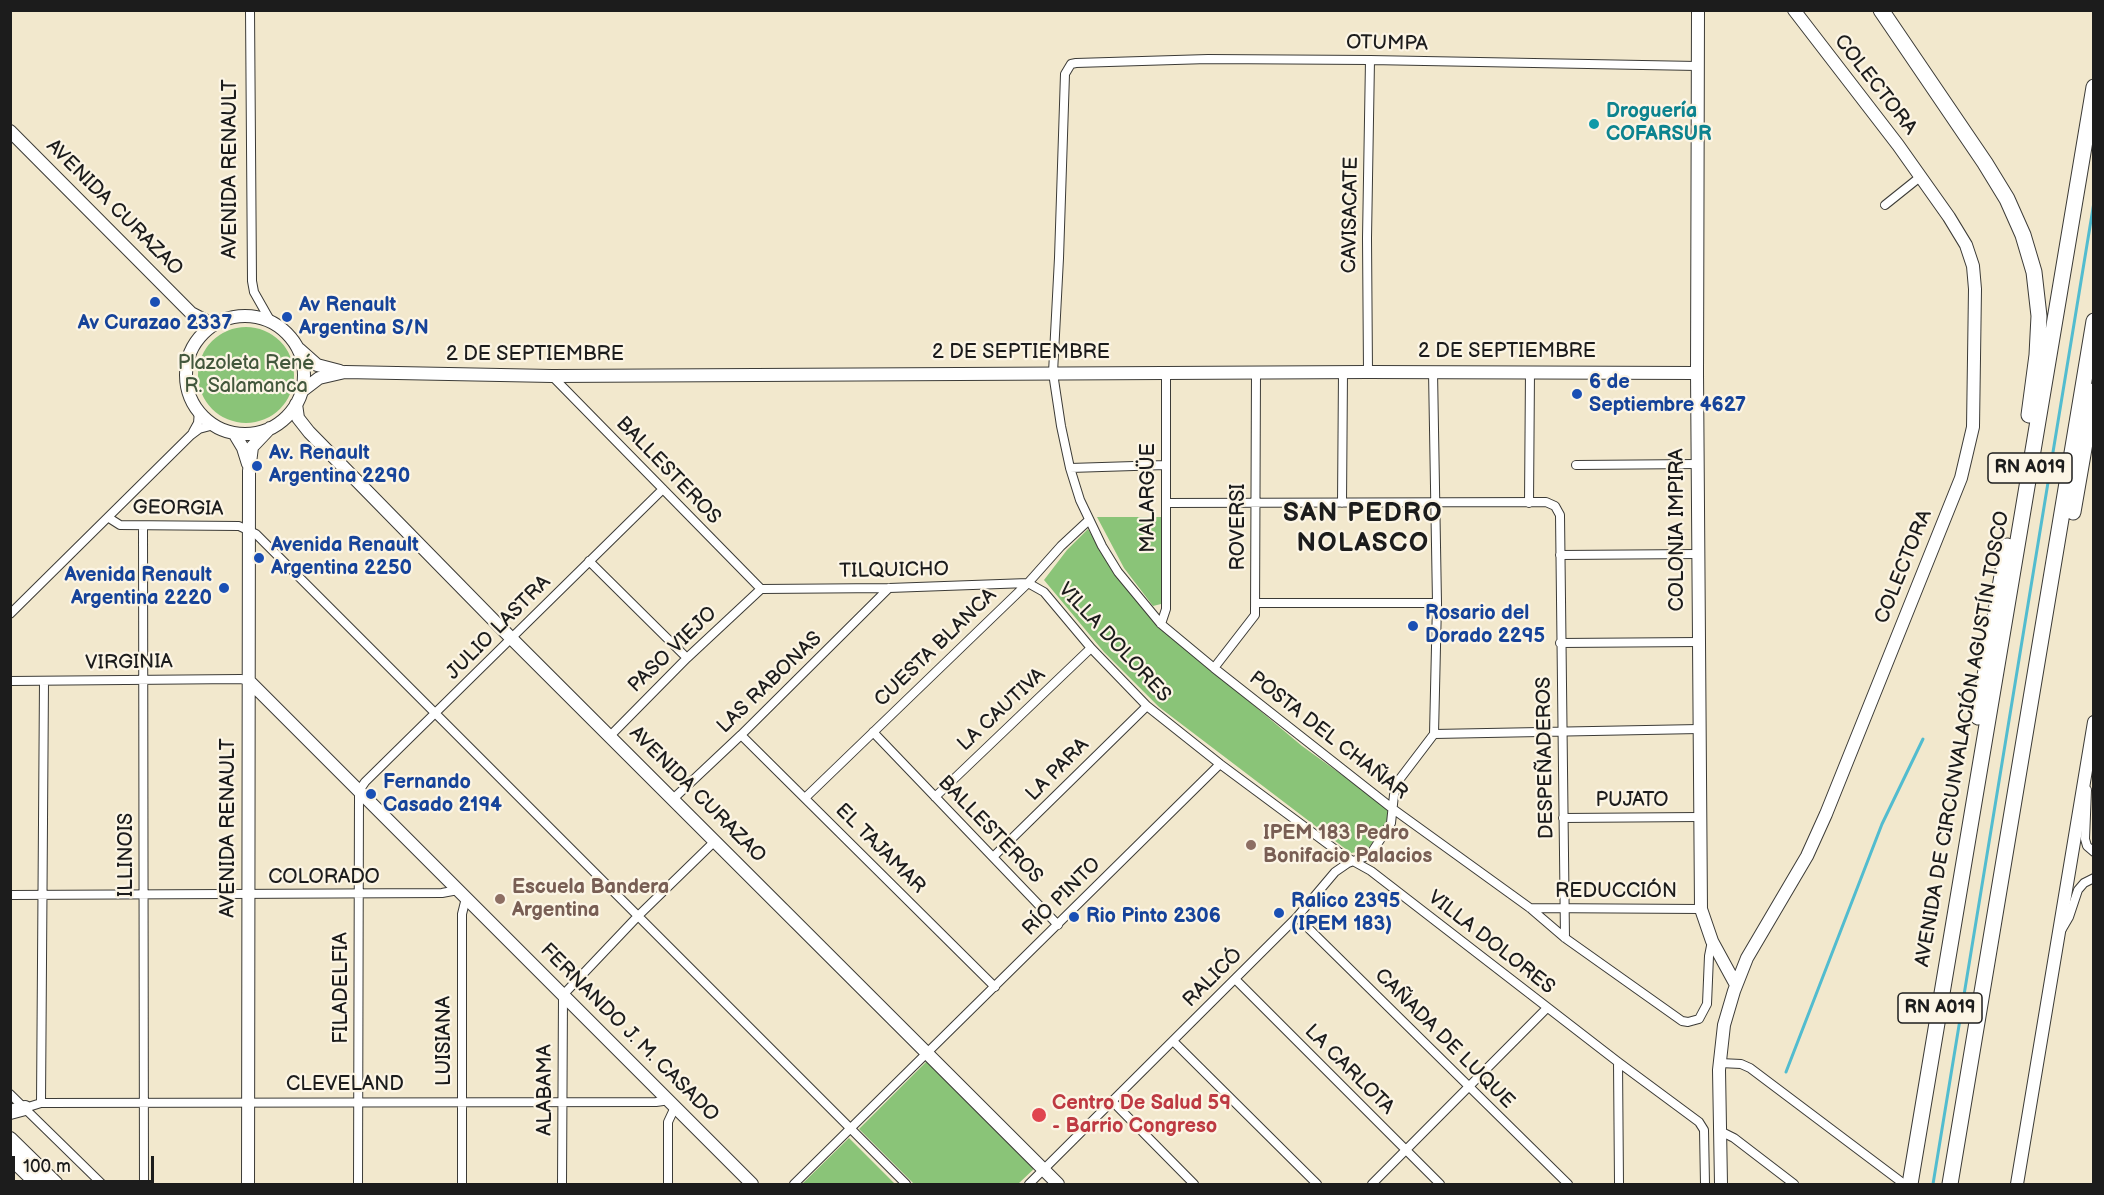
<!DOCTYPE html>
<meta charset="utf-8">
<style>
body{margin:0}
#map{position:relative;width:2104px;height:1195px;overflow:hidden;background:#f2e8cd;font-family:"Balsamiq Sans",sans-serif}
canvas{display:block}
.frame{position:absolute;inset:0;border:12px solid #1c1c1c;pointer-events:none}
.scale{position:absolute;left:12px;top:1156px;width:142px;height:27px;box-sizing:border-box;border:3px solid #1c1c1c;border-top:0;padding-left:8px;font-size:18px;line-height:21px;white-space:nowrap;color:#1c1c1c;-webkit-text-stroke:4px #fcf5e5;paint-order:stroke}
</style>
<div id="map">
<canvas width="2104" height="1195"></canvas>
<div class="frame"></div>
<div class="scale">100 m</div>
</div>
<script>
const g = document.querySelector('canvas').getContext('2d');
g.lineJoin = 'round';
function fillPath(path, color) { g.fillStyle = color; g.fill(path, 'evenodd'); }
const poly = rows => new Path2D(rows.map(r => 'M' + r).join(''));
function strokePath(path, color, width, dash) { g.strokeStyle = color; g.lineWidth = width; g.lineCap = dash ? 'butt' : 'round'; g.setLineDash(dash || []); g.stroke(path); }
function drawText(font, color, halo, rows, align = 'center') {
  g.font = font + ' "Balsamiq Sans",sans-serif'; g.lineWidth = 4.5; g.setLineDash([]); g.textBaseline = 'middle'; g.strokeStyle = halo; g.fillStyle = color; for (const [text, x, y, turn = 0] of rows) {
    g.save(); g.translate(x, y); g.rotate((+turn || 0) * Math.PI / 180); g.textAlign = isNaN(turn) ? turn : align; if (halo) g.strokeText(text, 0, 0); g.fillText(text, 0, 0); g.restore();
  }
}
fillPath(poly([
 '198 375a48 48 0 1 1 96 0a48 48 0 1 1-96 0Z',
 [1097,517,1163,517,1161,604,1153,606,1124,568],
 [1088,529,1115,575,1163,629,1302,746,1392,811,1380,832,1367,850,1351,853,1159,707,1104,652,1044,580,1067,550],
 [929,1059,1036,1167,1018,1184,914,1184,859,1129],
 [849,1138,895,1184,802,1184]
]), '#8ac478');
strokePath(poly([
 [1786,1072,1882,824,1923,739],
 [1933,1184,2094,202]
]), '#52bccf', 3);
const street = poly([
 [250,10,252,281,254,292,271,322],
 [1697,66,1370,60,1208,59,1076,63,1071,64,1065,74,1059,258,1053,373,1061,426,1070,468,1080,500,1102,546,1118,572,1161,624,1214,668,1393,809,1530,908,1565,938,1682,1021,1688,1022,1699,1019,1707,1004,1709,956,1712,941],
 [1885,205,1920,177],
 [1368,372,1367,238,1370,60],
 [552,376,761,589],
 [193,432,198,423,199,411],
 [1576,465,1697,464],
 [1070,468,1166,465],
 [1166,503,1546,502,1555,506,1560,515,1565,938],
 [1342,503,1343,372],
 [1529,503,1530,371],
 [109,518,120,525,239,526,256,534,906,1184],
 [143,526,144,1184],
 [1560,555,1698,554],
 [589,561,687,658],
 [1028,583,1044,592,1091,648,1147,706,1220,764,1344,856,1371,871,1618,1062,1699,1122,1704,1130,1705,1184],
 [761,589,889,588,1028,583],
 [1256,603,1437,603],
 [10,614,191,435,199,429,214,425],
 [1161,624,1166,609,1166,373],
 [1560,643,1699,642],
 [1214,668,1255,615,1256,372],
 [10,681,241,679,249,681],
 [873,732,1058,925],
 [1434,734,1699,729],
 [741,735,995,987],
 [610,736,687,658,761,589],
 [2087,790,2085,839,2087,846,2094,852],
 [935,797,1091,648],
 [805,798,1028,583,1061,546,1089,520],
 [673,799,741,735,889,588],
 [1563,818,1700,817],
 [993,857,1147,706],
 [10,895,442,893,458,890],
 [1530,908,1701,909],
 [1297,917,1568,1184],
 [2062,929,2069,917,2078,890,2084,883,2094,878],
 [1235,979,1440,1184],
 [1173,1041,1317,1184],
 [1618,1062,1619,1184],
 [1720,1063,1741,1064,1750,1068,1904,1184],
 [10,1094,102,1184],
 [1113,1102,1194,1184],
 [41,1103,44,681],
 [25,1108,41,1103,656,1102,663,1101,665,1098],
 [1720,1131,1734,1138,1794,1184],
 [10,1184,11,1184],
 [358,1184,359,791,365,782,663,489],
 [462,1184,462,914,466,898],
 [562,1184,563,995,638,916,715,841],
 [668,1184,668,1122,675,1107],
 [794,1184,1220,764],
 [1029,1184,1297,917,1335,872,1348,863,1370,855,1391,823,1394,795,1399,780,1434,734,1437,603,1433,371],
 [1372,1184,1547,1008]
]);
const secondary = poly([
 [1698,10,1697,373,1701,909,1712,941,1736,985],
 [10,131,191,313,214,325],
 '186 375a59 59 0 1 1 118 0a59 59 0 1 1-118 0Z',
 [299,349,317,365,340,371],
 [302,391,319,378,345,372,552,376,1368,372,1697,373],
 [296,404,298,418,309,432,512,639,1058,1184],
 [234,433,243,448,248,464],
 [249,681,752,1184],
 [248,1184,249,471,252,447,270,428],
 [1721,1184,1719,1070,1724,1025,1734,991,1747,958,1807,856,1826,814,1961,478,1973,427,1975,289,1973,266,1966,245,1949,217,1898,145,1794,10],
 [2017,1184,2094,722]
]);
const primary = poly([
 [10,1112,25,1108],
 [10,1139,56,1184],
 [10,1157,38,1184]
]);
const highway = poly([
 [1881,10,1985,163,2007,199,2023,235,2034,272,2039,316,2037,355,2029,415],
 [2073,512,2094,391],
 [1978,717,2007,546],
 [1910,1184,2094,87],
 [1950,1184,2094,321]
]);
strokePath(street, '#3c3b37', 10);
strokePath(secondary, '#3c3b37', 14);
strokePath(primary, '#3c3b37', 16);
strokePath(highway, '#3c3b37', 17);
strokePath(street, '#fff', 8);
strokePath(secondary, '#fff', 12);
strokePath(primary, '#fff', 14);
strokePath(highway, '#fff', 15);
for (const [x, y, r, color] of [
 [1594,124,6,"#0f9aa8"],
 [155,302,6,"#1a4fb4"],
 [287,317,6,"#1a4fb4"],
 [1577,394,6,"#1a4fb4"],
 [257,466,6,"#1a4fb4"],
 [259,558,6,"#1a4fb4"],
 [224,588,6,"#1a4fb4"],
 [1413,626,6,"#1a4fb4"],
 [371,794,6,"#1a4fb4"],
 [1251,845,6,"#8d6e63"],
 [500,899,6,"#8d6e63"],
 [1279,913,6,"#1a4fb4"],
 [1074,917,6,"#1a4fb4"],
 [1039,1115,8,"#e0444e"]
]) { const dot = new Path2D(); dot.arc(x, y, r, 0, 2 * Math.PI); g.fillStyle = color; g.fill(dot); strokePath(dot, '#fcf5e5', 2); }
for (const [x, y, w] of [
 [2030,468,84],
 [1940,1008,84]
]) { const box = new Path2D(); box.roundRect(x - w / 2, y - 15, w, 30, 4.5); g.fillStyle = '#fcf5e5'; g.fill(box); strokePath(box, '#1c1c1c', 1.5); }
drawText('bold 18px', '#1c1c1c', null, [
 ["RN A019",2030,468],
 ["RN A019",1940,1008]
]);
drawText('20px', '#1c1c1c', '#fcf5e5', [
 ["OTUMPA",1387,44,1],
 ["COLECTORA",1875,85,52],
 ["AVENIDA RENAULT",231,169,-90],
 ["AVENIDA CURAZAO",114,208,45],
 ["CAVISACATE",1351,215,-89],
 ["2 DE SEPTIEMBRE",1507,352],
 ["2 DE SEPTIEMBRE",1021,353],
 ["2 DE SEPTIEMBRE",535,355],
 ["BALLESTEROS",668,471,46],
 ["MALARGÜE",1149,498,-90],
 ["GEORGIA",178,509,1],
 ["ROVERSI",1239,527,-90],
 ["COLONIA IMPIRA",1678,530,-90],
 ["COLECTORA",1904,567,-68],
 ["TILQUICHO",894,571,-1],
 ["JULIO LASTRA",499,628,-45],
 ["VILLA DOLORES",1114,643,47],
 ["CUESTA BLANCA",936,648,-44],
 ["PASO VIEJO",673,650,-44],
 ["VIRGINIA",129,663,-1],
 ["LAS RABONAS",770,683,-44],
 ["LA CAUTIVA",1002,710,-43],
 ["POSTA DEL CHAÑAR",1328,736,38],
 ["AVENIDA DE CIRCUNVALACIÓN AGUSTÍN TOSCO",1963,739,-80],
 ["DESPEÑADEROS",1546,758,-91],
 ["LA PARA",1058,770,-45],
 ["AVENIDA CURAZAO",697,795,45],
 ["PUJATO",1632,801],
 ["AVENIDA RENAULT",229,828,-90],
 ["BALLESTEROS",990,830,46],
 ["EL TAJAMAR",880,849,45],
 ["ILLINOIS",127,855,-90],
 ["COLORADO",324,878],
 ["REDUCCIÓN",1616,892],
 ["RÍO PINTO",1062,897,-45],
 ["VILLA DOLORES",1491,943,38],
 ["RALICÓ",1213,978,-45],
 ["FILADELFIA",342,988,-90],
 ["FERNANDO J. M. CASADO",629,1033,45],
 ["CAÑADA DE LUQUE",1444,1039,45],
 ["LUISIANA",445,1041,-90],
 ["LA CARLOTA",1349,1070,45],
 ["CLEVELAND",345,1085],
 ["ALABAMA",546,1090,-90]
]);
drawText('bold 20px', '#0d838f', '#fcf5e5', [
 ["Droguería",1606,112],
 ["COFARSUR",1606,135]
], 'left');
drawText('bold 20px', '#164399', '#fcf5e5', [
 ["Av Renault",299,306],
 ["Argentina S/N",299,329],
 ["Av Curazao 2337",155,324,"center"],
 ["6 de",1589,383],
 ["Septiembre 4627",1589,406],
 ["Av. Renault",269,454],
 ["Argentina 2290",269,477],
 ["Avenida Renault",271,546],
 ["Argentina 2250",271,569],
 ["Avenida Renault",212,576,"right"],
 ["Argentina 2220",212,599,"right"],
 ["Rosario del",1425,614],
 ["Dorado 2295",1425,637],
 ["Fernando",383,783],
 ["Casado 2194",383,806],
 ["Ralico 2395",1291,902],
 ["(IPEM 183)",1291,925],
 ["Rio Pinto 2306",1086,917]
], 'left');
drawText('20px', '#42573c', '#fcf5e5', [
 ["Plazoleta René",246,364],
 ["R. Salamanca",246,387]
]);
drawText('bold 20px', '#785e54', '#fcf5e5', [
 ["IPEM 183 Pedro",1263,834],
 ["Bonifacio Palacios",1263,857],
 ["Escuela Bandera",512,888],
 ["Argentina",512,911]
], 'left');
drawText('bold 20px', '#be3a42', '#fcf5e5', [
 ["Centro De Salud 59",1052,1104],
 ["- Barrio Congreso",1052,1127]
], 'left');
g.letterSpacing = '1.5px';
drawText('bold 26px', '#1c1c1c', '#fcf5e5', [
 ["SAN PEDRO",1363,514],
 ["NOLASCO",1363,544]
]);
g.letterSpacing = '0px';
</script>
